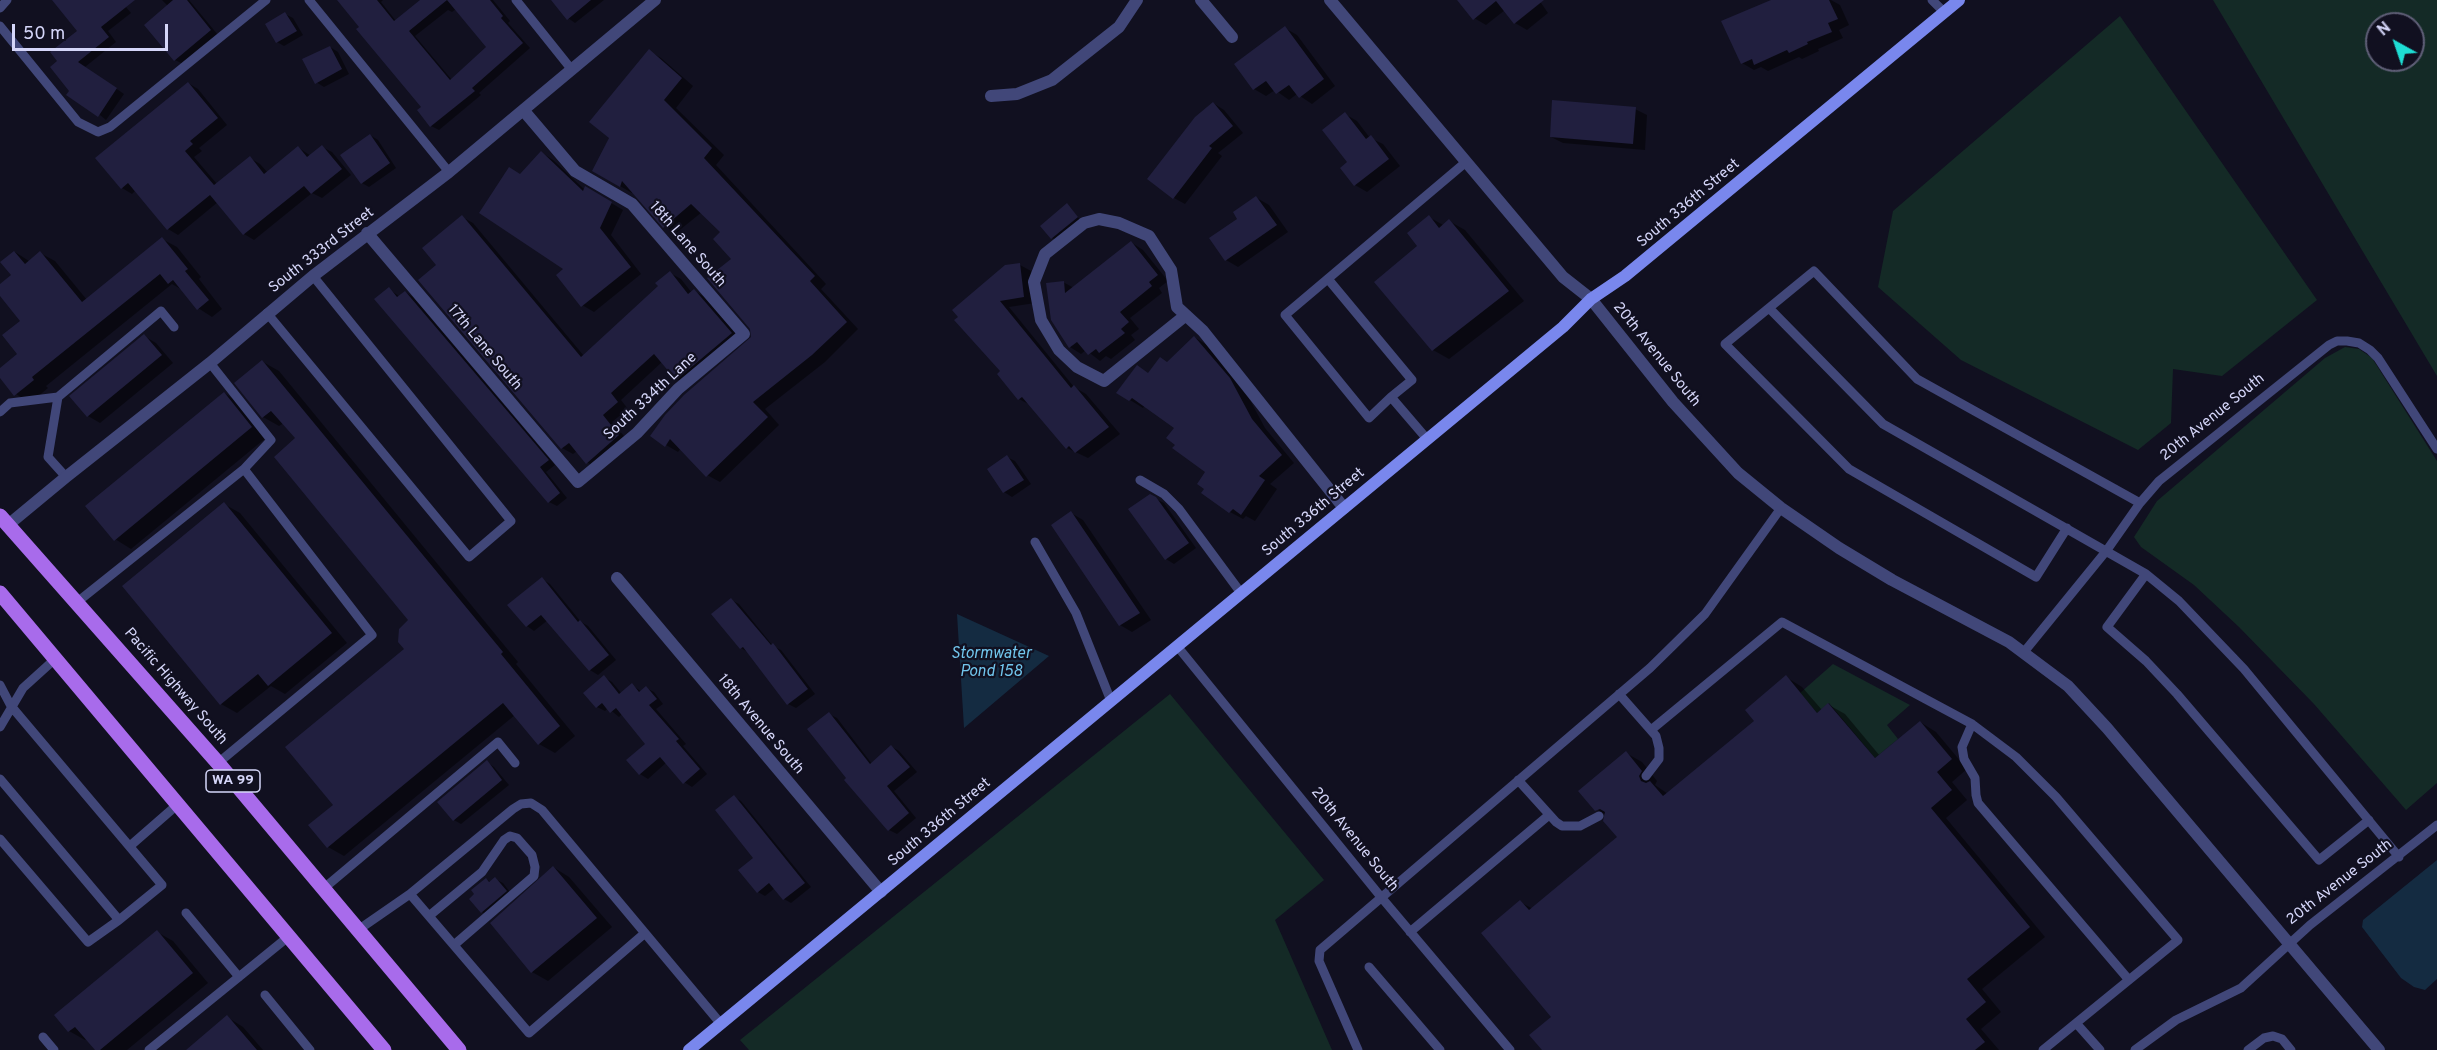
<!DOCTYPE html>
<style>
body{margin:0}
#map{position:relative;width:2437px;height:1050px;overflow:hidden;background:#111020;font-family:Overpass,sans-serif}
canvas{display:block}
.north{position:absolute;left:2365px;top:12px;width:60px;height:60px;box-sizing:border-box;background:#111020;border:2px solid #5f5f77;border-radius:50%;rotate:320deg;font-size:16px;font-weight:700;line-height:24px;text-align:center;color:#d5d6f9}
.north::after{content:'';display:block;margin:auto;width:21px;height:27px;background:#1eddd4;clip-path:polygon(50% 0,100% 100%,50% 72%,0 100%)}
.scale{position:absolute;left:12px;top:24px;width:156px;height:27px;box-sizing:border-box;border:3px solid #d5d6f9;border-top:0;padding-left:8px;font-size:18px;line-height:21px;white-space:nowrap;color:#d5d6f9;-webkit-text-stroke:4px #111020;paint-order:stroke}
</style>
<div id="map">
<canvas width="2437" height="1050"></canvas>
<div class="north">N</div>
<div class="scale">50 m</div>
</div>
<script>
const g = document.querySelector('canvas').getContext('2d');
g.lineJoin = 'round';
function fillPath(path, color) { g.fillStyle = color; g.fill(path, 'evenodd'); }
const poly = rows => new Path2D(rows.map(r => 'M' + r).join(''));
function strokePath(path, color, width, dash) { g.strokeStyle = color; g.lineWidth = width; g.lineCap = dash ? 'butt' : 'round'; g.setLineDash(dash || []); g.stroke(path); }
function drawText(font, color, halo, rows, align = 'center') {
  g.font = font + ' Overpass,sans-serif'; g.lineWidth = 4.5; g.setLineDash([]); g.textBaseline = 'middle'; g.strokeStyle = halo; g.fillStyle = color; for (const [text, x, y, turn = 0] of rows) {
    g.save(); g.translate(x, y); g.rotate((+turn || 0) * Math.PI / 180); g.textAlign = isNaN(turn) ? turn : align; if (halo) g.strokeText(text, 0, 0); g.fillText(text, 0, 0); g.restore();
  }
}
fillPath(poly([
 [2213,0,2437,0,2437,376],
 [2377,24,2413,24,2413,60,2377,60],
 [2120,16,2317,300,2222,376,2173,369,2171,423,2138,450,1961,360,1878,287,1893,211],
 [2345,347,2359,349,2372,358,2437,461,2437,783,2406,810,2314,704,2239,627,2194,585,2141,547,2134,537,2157,501,2325,358],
 [1833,664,1910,705,1887,725,1898,739,1875,758,1829,703,1817,713,1800,693],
 [1170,694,1324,880,1275,920,1332,1050,749,1050,740,1040]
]), '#142a26');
fillPath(poly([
 [957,614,1049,656,964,728],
 [2437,860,2437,979,2425,990,2414,987,2401,978,2362,927,2363,920]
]), '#142b41');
fillPath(poly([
 [54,0,134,0,126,7,131,13,108,31,116,42,85,67,124,94,106,120,71,91,59,61,79,32],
 [162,0,189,0,218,35,183,64,175,60,168,6],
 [339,0,383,0,381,2,396,21,422,0,493,0,510,21,508,23,530,48,479,93,481,95,439,130,431,126,423,107],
 [456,9,488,48,452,80,415,36,448,10,452,12],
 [553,0,604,0,575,23,568,18],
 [1459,0,1539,0,1548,13,1527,30,1515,23,1505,10,1486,25,1474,18],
 [1775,0,1831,0,1840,5,1849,25,1839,30,1843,38,1818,49,1819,51,1802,59,1799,57,1768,71,1761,67,1754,70,1742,63],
 [285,14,293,18,303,35,284,46,277,42],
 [1285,28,1297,35,1335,86,1312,104,1297,94,1289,100,1275,90,1266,96,1254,89,1236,64],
 [330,47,338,52,349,74,324,87,316,82],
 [649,51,661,58,693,86,676,108,724,155,716,165,826,284,821,289,858,329,825,362,765,409,779,425,720,482,707,475,681,448,678,452,666,445,666,416,751,341,754,333,734,259,722,232,702,212,676,233,664,226,633,191,632,193,594,171],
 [188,83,198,89,227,125,199,148,202,151,194,157,217,184,250,158,260,164,268,173,299,148,311,156,322,147,332,152,351,175,322,198,312,193,254,240,244,234,218,202,178,235,168,229,136,190,132,194,122,188],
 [1213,103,1224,110,1243,133,1218,153,1222,156,1185,204,1174,198],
 [1635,109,1647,115,1645,150,1563,143,1551,137],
 [1345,114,1357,121,1370,138,1383,144,1400,166,1367,192,1355,185],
 [370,135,378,140,396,168,369,187,362,183],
 [542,153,553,160,585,190,586,188,623,210,611,235,641,274,594,312,582,305,521,175],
 [1257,198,1269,205,1288,232,1238,267,1226,260,1240,219],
 [1070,207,1080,220,1055,239,1052,238],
 [462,217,473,223,584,356,660,286,670,273,681,279,692,293,694,291,705,297,742,340,687,385,677,379,662,362,621,400,628,409,612,422,629,442,597,469,587,462,577,451,573,454,562,448,420,280,438,265],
 [1429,217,1443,225,1449,221,1465,230,1524,301,1449,359,1433,350,1376,282,1420,246],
 [162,239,177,247,201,277,199,279,222,309,212,317,198,308,184,291,172,284,46,386,48,388,30,403,16,394,0,375,0,370,20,355,22,321,0,294,0,286,13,275,15,252,29,261,40,253,55,261,87,300],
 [1132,243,1143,250,1168,281,1159,288,1162,293,1130,318,1139,329,1131,335,1135,340,1111,359,1106,356,1100,361,1086,350,1081,354,1070,347,1052,320,1063,282,1074,288],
 [1020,265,1031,271,1035,303,1009,307,1074,387,1086,394,1120,434,1088,458,1067,448,1032,406,1019,399,999,374,1003,371,956,321],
 [389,289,400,297,405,292,413,297,555,465,546,472,567,498,557,506,549,502,515,460],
 [144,336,156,343,173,363,100,423,88,416],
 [1194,337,1207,345,1243,387,1265,428,1294,463,1270,484,1277,489,1255,521,1246,516,1243,519,1230,512,1208,471,1178,444,1176,427,1145,405,1143,408,1130,400,1149,374,1168,364],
 [263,362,279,371,518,662,516,664,575,736,555,753,539,744,515,715,344,856,328,847,335,805,406,650,410,621,297,439,284,423,279,426,263,417,237,383],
 [224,393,240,403,267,437,131,549,115,539],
 [1007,457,1015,461,1031,484,1012,497,1004,492],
 [1150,496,1164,503,1196,548,1174,564,1166,559],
 [224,504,240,513,347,643,285,694,271,686,237,713,221,704],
 [1071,513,1083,520,1151,620,1132,632,1120,625,1053,525],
 [542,579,550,584,581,622,588,626,616,660,598,675,590,670,548,620,534,631,527,626],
 [731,600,739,604,773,646,781,650,815,694,796,708,788,704,749,653,741,648],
 [604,677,612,682,622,694,632,685,642,692,646,688,654,692,663,704,656,709,686,744,683,746,707,774,692,787,684,782,667,762,648,779,640,774,628,760,647,744,622,714,619,717,608,708,605,711,597,707],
 [1786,677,1802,687,1822,710,1829,705,1845,714,1880,756,1920,722,1936,732,1967,769,1952,782,1967,800,1946,818,2045,937,1982,989,2001,1012,1981,1029,1999,1050,1544,1050,1553,1017,1520,902,1533,909,1619,837,1606,815,1596,809,1626,753,1642,762,1657,781,1655,785,1668,794,1756,721],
 [829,714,837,718,872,764,892,747,899,751,917,772,894,791,916,818,897,834,889,830],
 [487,762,494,767,509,785,461,824,454,820],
 [734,797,741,801,811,887,791,903,784,899,775,888,765,896,758,892,755,859],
 [553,867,569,877,612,927,548,981,532,972],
 [486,879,491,882,495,879,503,883,513,896,490,916,482,912],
 [157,932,173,941,208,983,127,1050,97,1050,87,1039,85,1040,69,1031,56,1015],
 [227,1017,243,1027,263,1050,189,1050]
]), '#0007');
fillPath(poly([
 [52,0,135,0,101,27,109,37,78,62,117,88,98,117,66,95,69,91,50,67,57,61,50,52,77,31],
 [173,0,187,0,211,30,174,61,144,25],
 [337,0,377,0,394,21,420,0,490,0,503,16,501,18,523,43,472,88,475,91,430,127,417,110,421,107,356,29,359,27],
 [447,0,486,47,450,80,409,31],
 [551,0,591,0,567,20],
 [1457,0,1544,0,1514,24,1496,1,1473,20],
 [1771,0,1829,0,1838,19,1828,23,1832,32,1807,42,1808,44,1789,53,1787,50,1754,65,1752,59,1741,64,1721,21],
 [285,12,297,31,276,43,265,24],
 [1285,26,1324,79,1299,98,1289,85,1276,94,1266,81,1253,90,1234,64],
 [330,46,342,69,315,84,302,59],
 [649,49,682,78,664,100,712,148,704,158,815,276,810,281,847,322,812,355,753,402,768,417,706,477,670,439,665,447,650,436,665,415,684,395,751,337,750,329,707,278,731,259,713,239,720,232,691,204,663,228,622,181,620,187,592,171,609,138,589,122],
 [188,82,218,118,190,141,193,144,185,151,214,185,250,156,264,174,298,146,307,157,322,145,342,169,311,194,304,186,243,235,210,195,167,230,128,183,121,189,95,158],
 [1552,100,1636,107,1633,144,1550,137],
 [1213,102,1233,126,1209,146,1212,148,1173,199,1147,179,1195,117],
 [1345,112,1366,139,1371,135,1389,159,1354,186,1340,168,1347,162,1322,130],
 [370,134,390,163,361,184,340,155],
 [541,151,583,191,585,186,612,202,600,228,631,267,581,307,556,275,563,269,479,213,509,167,520,174],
 [1256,196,1277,225,1225,261,1209,238,1237,219,1233,212],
 [1067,203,1078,217,1051,239,1040,226],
 [462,215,581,357,658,286,655,283,670,271,688,294,694,289,732,333,676,380,654,354,611,393,618,402,603,415,619,435,586,464,569,443,561,449,418,280,436,265,422,248],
 [1429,215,1439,228,1449,219,1509,291,1432,351,1374,282,1417,246,1407,233],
 [162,237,188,269,185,271,209,300,197,310,173,280,168,284,160,274,32,377,34,380,14,396,0,378,0,368,17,354,2,335,20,321,0,296,0,284,11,275,0,262,14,251,25,264,40,251,82,302],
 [1131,241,1158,275,1149,282,1152,286,1120,312,1129,322,1121,329,1125,333,1099,353,1096,349,1088,355,1077,342,1069,348,1051,320,1046,283,1064,281,1065,293],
 [1020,263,1024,297,1000,301,1071,388,1074,385,1109,427,1075,453,1069,446,1066,449,1022,397,1018,400,997,374,1000,371,954,320,958,317,952,310,1005,265],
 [389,287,397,297,405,291,549,460,540,467,560,493,548,503,374,299],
 [144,334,162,355,87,417,69,396],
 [1194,336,1230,378,1252,419,1282,455,1259,476,1265,480,1241,515,1233,509,1229,513,1201,493,1204,489,1197,484,1205,472,1172,448,1175,445,1166,438,1174,428,1132,398,1129,401,1116,393,1137,365,1148,373,1160,357,1167,362],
 [262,360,503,652,501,654,560,726,538,745,503,703,327,848,308,825,333,805,285,747,404,649,398,642,399,629,408,620,274,457,295,438,271,411,262,418,234,383],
 [224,392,252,427,114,541,85,506],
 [1007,455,1024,480,1003,493,987,469],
 [1150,494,1156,497,1189,543,1165,560,1128,509],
 [224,502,332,633,268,686,258,674,220,705,122,586],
 [1071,511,1140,613,1119,626,1051,525],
 [542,577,578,622,580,620,609,655,589,671,541,615,526,627,507,605],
 [731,598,771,645,773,643,808,689,787,705,743,647,740,649,711,614],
 [604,675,619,694,632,683,639,692,646,686,657,699,649,705,679,739,676,741,700,769,683,784,660,757,639,775,626,760,645,744,616,708,610,713,602,703,596,708,583,693],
 [1786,675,1817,713,1828,703,1875,758,1920,721,1952,759,1937,772,1952,790,1931,808,2030,927,1967,979,1986,1002,1966,1019,1985,1042,1975,1050,1542,1050,1529,1035,1551,1017,1481,933,1520,900,1529,910,1617,837,1603,821,1605,812,1600,809,1595,811,1578,791,1626,751,1642,771,1639,776,1641,781,1646,783,1650,781,1663,796,1754,721,1745,710],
 [829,712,870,764,891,745,910,767,887,786,909,813,888,831,844,780,846,778,807,729],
 [487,760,502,780,453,821,437,802],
 [734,795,805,883,783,900,769,883,757,893,738,870,753,858,715,810],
 [553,866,597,918,531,973,490,923],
 [495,877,507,891,481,913,469,899,474,894,471,890,486,878,489,882],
 [157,930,193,973,100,1050,95,1050,75,1027,68,1032,54,1015],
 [227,1015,257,1050,186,1050]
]), '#211f3f');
strokePath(poly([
 [309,0,449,172],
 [516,0,572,70],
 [1932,0,1944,12],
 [0,8,7,0],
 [0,26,78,122,98,132,110,127,266,0],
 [1328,279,1412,380,1391,397],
 [1769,308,1883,424,2146,574,2179,601,2244,669,2399,857],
 [267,313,469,557,511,521,313,276],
 [58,397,48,457,66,477],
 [0,412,10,403,58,397,161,311,174,327],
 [1427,439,1391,397,1369,418,1285,315,1466,162],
 [1140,480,1164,494,1179,509,1241,593],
 [2067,528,2036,577,1849,469,1725,344,1814,271,1917,379,2140,503],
 [1035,542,1076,613,1111,701],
 [2146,574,2107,627,2146,661,2177,694,2319,860,2369,820],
 [76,603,244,469,271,440,210,363],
 [1177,646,1381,897,1510,1050],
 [2024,652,2107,550,2140,503,2159,481,2329,345,2337,341,2347,341,2359,343,2370,350,2378,358,2437,449],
 [0,685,11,706,162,885,119,920,0,779],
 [1619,694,1656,736,1659,748,1659,759,1646,776],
 [1972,724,1962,747,1964,759,1975,778,1976,795,1978,803,2129,980],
 [0,727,23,688,55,659],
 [1651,730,1782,622,1972,724,2016,757,2056,797,2178,940,2043,1050],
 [218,763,372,635,244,469],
 [1518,780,1556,822,1562,826,1580,826,1599,816],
 [0,839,88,942,119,920],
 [130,846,177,805],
 [323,889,498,742,515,763],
 [410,894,529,1033,645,933],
 [186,913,239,977],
 [429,916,482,872,504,840,510,836,517,838,532,855,535,867,534,876,454,945],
 [358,930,410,894,513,809,521,804,531,803,542,810,721,1024],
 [1410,932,1549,815],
 [1369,967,1440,1050],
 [265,995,310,1050],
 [2076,1023,2100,1050],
 [43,1037,54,1050],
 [149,1050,288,937],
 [1358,1050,1319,961,1320,950,1650,668,1705,614,1781,508],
 [2135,1050,2176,1020,2241,988,2310,925,2437,825],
 [2248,1050,2264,1038,2273,1036,2282,1039,2291,1050]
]), '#414779', 9);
strokePath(poly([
 [1201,0,1232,37],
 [991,96,1017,94,1052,80,1119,27,1137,0],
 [367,233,578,482,637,433,678,389,744,334,632,204,575,171,524,111],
 [1186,315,1104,381,1077,367,1059,350,1041,320,1034,282,1045,254,1084,223,1099,219,1119,223,1149,236,1171,270,1177,307,1203,331,1344,508],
 [8,525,66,477,210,363,313,276,449,172,655,0],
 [617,578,881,892]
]), '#414779', 12);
strokePath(poly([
 [1330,0,1563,277,1591,299,1673,402,1738,473,1781,508,1839,548,1892,580,2009,642,2068,686,2107,728,2379,1050]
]), '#414779', 12);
strokePath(poly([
 [689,1050,1563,327,1591,299,1625,276,1959,0]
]), '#7987ed', 12);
strokePath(poly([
 [0,516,218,763,459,1050],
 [0,593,384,1050]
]), '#a86beb', 15);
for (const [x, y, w] of [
 [233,781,54]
]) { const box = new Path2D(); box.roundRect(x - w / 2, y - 11, w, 22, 4.5); g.fillStyle = '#111020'; g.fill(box); strokePath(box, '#d5d6f9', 1.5); }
drawText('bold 14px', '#d5d6f9', null, [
 ["WA 99",233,781]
]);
drawText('15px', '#d5d6f9', '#111020', [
 ["South 336th Street",1689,204,-40],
 ["18th Lane South",687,245,49],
 ["South 333rd Street",322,251,-38],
 ["17th Lane South",484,348,50],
 ["20th Avenue South",1656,355,51],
 ["South 334th Lane",651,397,-43],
 ["20th Avenue South",2213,418,-39],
 ["South 336th Street",1314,513,-40],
 ["Pacific Highway South",175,687,49],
 ["18th Avenue South",760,725,50],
 ["South 336th Street",940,823,-40],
 ["20th Avenue South",1354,840,51],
 ["20th Avenue South",2340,883,-38]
]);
drawText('italic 16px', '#71c5ec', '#111020', [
 ["Stormwater",991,655],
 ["Pond 158",991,673]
]);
</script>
